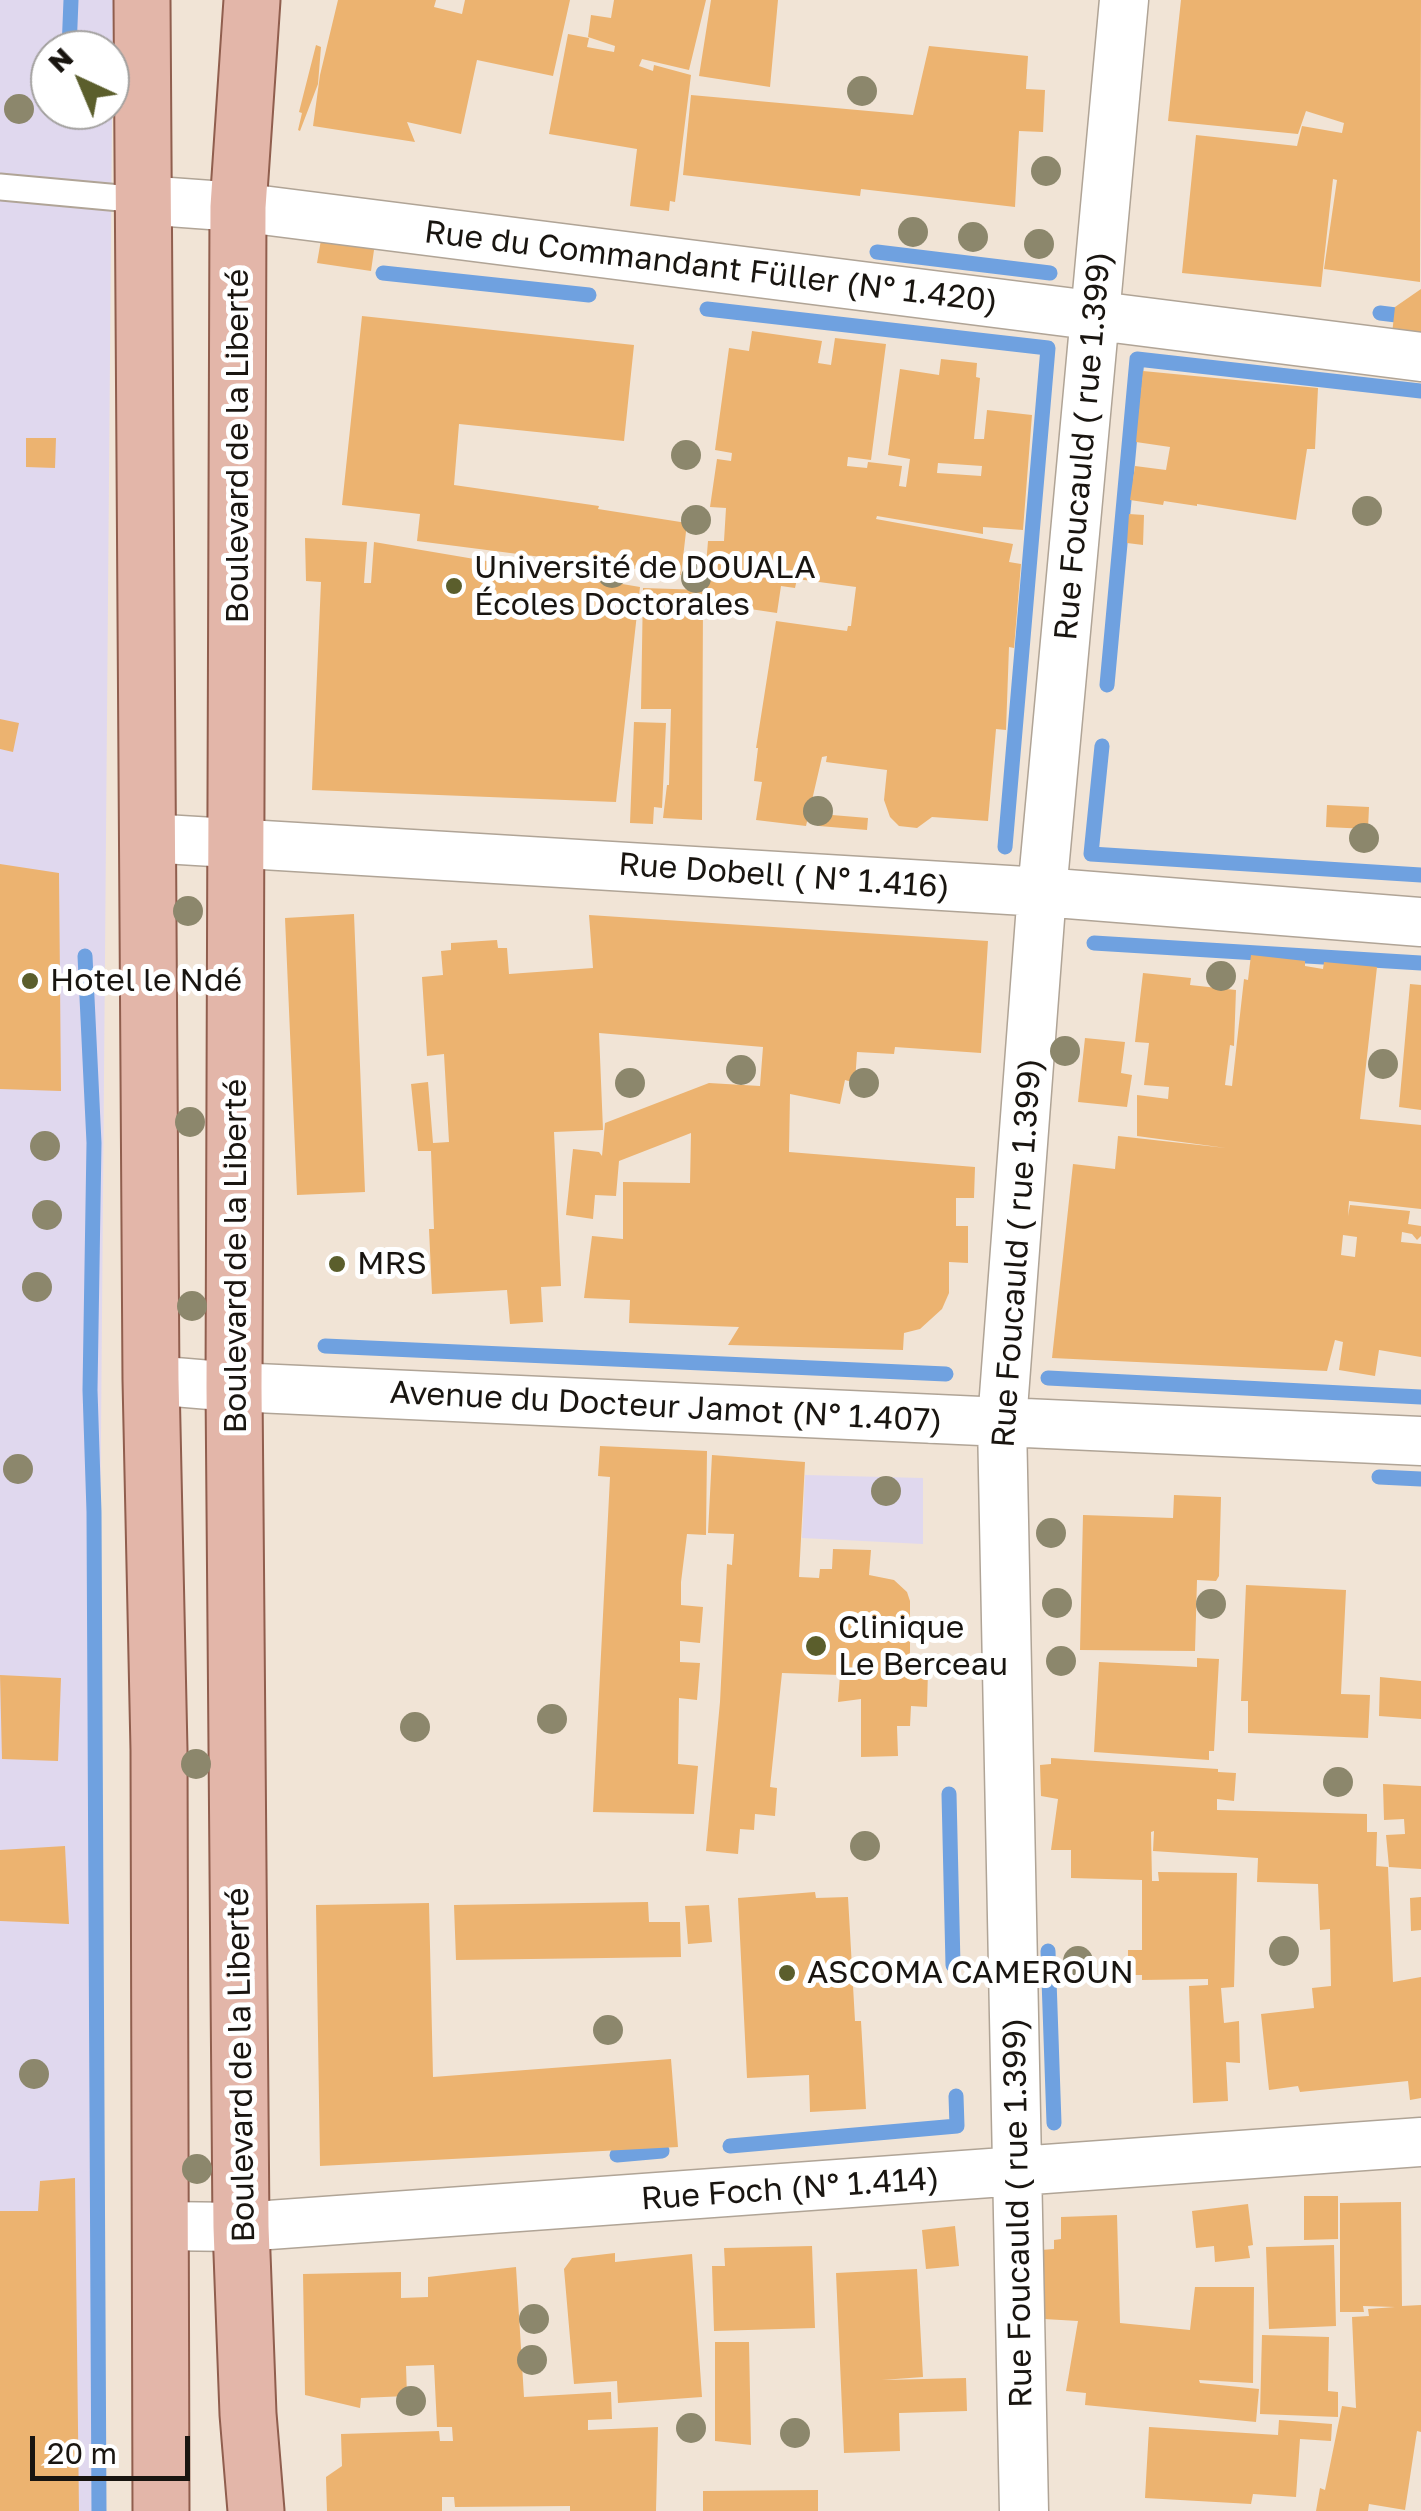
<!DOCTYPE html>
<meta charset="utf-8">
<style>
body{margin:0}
#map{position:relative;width:1421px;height:2511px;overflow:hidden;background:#f1e4d6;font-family:"Golos Text",sans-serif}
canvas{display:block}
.north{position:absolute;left:30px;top:30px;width:100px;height:100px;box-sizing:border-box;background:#fff;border:2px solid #a3a19f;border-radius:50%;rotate:316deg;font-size:28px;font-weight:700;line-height:40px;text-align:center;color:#191510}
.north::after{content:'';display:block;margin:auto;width:35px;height:45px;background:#5b5e2c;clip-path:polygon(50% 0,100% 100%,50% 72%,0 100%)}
.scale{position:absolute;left:30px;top:2436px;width:160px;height:45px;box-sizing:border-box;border:5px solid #191510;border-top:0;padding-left:12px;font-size:30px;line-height:35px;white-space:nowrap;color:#191510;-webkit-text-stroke:8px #fff;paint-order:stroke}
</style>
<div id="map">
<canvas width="1421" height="2511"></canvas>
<div class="north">N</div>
<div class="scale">20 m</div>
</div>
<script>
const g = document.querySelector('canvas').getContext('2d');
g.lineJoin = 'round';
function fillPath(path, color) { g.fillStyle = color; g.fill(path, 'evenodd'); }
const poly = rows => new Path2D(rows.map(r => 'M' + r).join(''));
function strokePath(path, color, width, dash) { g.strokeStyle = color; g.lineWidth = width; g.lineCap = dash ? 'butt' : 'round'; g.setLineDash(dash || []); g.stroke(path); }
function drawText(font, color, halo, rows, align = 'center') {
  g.font = font + ' "Golos Text",sans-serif'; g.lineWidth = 10; g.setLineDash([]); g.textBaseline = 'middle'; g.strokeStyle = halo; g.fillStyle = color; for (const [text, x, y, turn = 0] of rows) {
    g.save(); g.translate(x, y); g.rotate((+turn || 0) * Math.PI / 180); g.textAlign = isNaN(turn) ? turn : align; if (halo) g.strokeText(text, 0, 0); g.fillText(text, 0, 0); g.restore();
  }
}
fillPath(poly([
 [0,0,113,0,92,2511,0,2511],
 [50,50,110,50,110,110,50,110],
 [805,1475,923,1478,923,1544,802,1538]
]), '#e0d8ee');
strokePath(poly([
 [69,50,71,0],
 [877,252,1050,273],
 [383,273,589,295],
 [707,309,1048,348,1005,847],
 [1380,313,1421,318],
 [1107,685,1137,359,1421,391],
 [1102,746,1091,854,1421,875],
 [1094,943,1421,963],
 [85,956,94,1143,90,1390,94,1512,99,2511],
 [325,1346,946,1374],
 [1048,1378,1421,1397],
 [1379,1477,1421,1479],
 [949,1794,953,1965],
 [1048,1951,1054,2123],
 [730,2146,957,2126,956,2096],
 [617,2155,662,2151]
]), '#6fa1e0', 15);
fillPath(poly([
 [338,0,436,0,434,7,462,14,465,0,570,0,553,76,477,60,461,134,407,122,415,142,313,126,320,75],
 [614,0,706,0,689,70,642,59,639,66,653,71,654,65,691,75,675,202,670,201,669,211,630,206,637,149,549,134,568,34,589,38,587,47,614,52,615,46,588,37,591,15,611,18],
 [711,0,778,0,770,87,699,76],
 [1181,0,1421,0,1420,282,1324,269,1337,180,1333,179,1321,287,1182,273,1196,135,1297,146,1302,126,1342,133,1344,123,1306,111,1298,134,1168,121],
 [316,45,321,47,318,84,300,131,298,130,302,113,299,112],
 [929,46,1028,56,1026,89,1045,90,1043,132,1019,131,1015,207,861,189,860,196,683,175,691,95,913,115],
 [322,234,375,243,371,271,317,263],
 [1421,289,1421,338,1392,334,1395,307],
 [362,316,634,345,624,441,459,424,454,485,599,506,598,509,687,523,681,575,417,541,420,514,342,505],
 [752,331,822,341,818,363,831,365,835,338,886,344,871,460,848,457,847,466,867,468,868,462,902,466,899,486,906,487,910,459,888,455,900,369,939,375,941,359,977,363,976,377,980,378,974,439,984,439,987,410,1032,415,1023,530,983,527,983,534,877,516,876,519,1013,544,1009,562,1021,564,1014,648,1009,647,1006,730,996,729,988,821,932,817,917,828,899,826,890,817,884,800,887,770,826,762,827,756,822,757,806,826,756,820,762,782,754,781,758,748,756,748,776,621,847,631,848,626,851,626,856,587,797,579,795,588,781,586,777,613,703,602,702,820,663,818,667,785,669,785,671,709,641,709,643,588,704,590,708,541,724,541,726,508,710,507,717,459,731,461,732,453,715,450,729,348,749,351],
 [938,463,982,466,981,476,937,473],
 [1143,371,1318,388,1315,449,1307,449,1296,520,1197,504,1197,506,1164,501,1163,505,1130,500,1135,466,1166,470,1170,447,1136,442],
 [26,438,56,438,55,468,26,467],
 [1129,514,1144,515,1143,545,1127,543],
 [305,538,367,542,364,583,371,583,374,542,640,587,616,802,312,790,321,582,306,581],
 [0,719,19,723,13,752,0,749],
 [634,722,666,723,662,808,654,807,653,824,630,823],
 [1327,805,1369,807,1368,829,1326,827],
 [820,814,868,818,867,830,819,826],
 [0,864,59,873,61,1091,0,1089],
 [354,914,365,1192,297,1195,285,918],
 [589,915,988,941,981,1053,895,1047,894,1054,857,1052,855,1083,845,1080,840,1104,790,1094,789,1152,975,1167,974,1198,956,1198,956,1226,968,1226,968,1263,949,1262,949,1293,942,1309,920,1329,904,1333,903,1350,728,1345,739,1327,629,1323,630,1300,584,1298,592,1236,623,1239,623,1182,690,1183,691,1133,619,1161,616,1196,595,1195,593,1219,566,1215,573,1149,599,1152,602,1156,605,1123,709,1083,760,1086,763,1047,599,1033,603,1130,554,1132,561,1286,541,1287,543,1322,510,1324,507,1290,432,1294,429,1229,434,1229,431,1151,418,1151,411,1084,428,1082,433,1143,449,1142,444,1054,427,1056,422,977,443,975,441,951,451,950,451,943,497,940,498,948,507,948,509,974,593,968],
 [1251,955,1305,961,1305,966,1323,969,1324,962,1377,967,1360,1119,1421,1125,1421,1209,1349,1201,1348,1216,1350,1205,1410,1211,1408,1224,1421,1226,1421,1236,1417,1240,1412,1234,1402,1232,1401,1242,1421,1244,1421,1357,1379,1350,1375,1376,1339,1370,1343,1342,1335,1340,1327,1371,1052,1358,1073,1164,1115,1169,1118,1136,1226,1148,1137,1136,1137,1095,1168,1099,1169,1087,1144,1085,1149,1043,1135,1042,1143,973,1191,978,1190,985,1236,990,1234,1046,1230,1045,1225,1085,1232,1086,1244,979,1248,980],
 [1343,1235,1357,1237,1355,1257,1341,1255],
 [1410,984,1421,985,1421,1110,1399,1107],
 [1085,1038,1125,1042,1121,1073,1132,1075,1127,1107,1078,1102],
 [600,1446,707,1451,706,1535,687,1534,681,1582,681,1605,703,1607,700,1643,680,1641,680,1662,700,1663,697,1700,679,1698,678,1764,698,1766,694,1814,593,1812,610,1477,598,1476],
 [712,1455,805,1462,799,1577,819,1578,820,1569,832,1569,833,1549,871,1550,869,1575,894,1580,907,1592,910,1601,910,1669,928,1671,927,1707,911,1706,910,1726,897,1726,898,1756,861,1757,861,1699,838,1702,840,1675,782,1673,770,1787,777,1788,775,1816,755,1814,754,1830,740,1829,738,1854,706,1851,720,1702,727,1564,732,1565,734,1534,708,1533],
 [1174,1495,1221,1497,1219,1576,1216,1581,1197,1580,1195,1651,1080,1650,1083,1515,1173,1518],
 [1246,1585,1346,1590,1341,1694,1370,1695,1368,1738,1248,1733,1248,1701,1241,1701],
 [1197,1658,1219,1659,1214,1751,1209,1751,1209,1760,1094,1752,1099,1662,1197,1667],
 [0,1675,61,1678,58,1761,2,1759],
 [1380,1677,1421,1681,1421,1719,1379,1716],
 [1051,1758,1218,1769,1218,1772,1236,1773,1234,1801,1217,1799,1217,1810,1367,1814,1367,1832,1377,1832,1376,1866,1388,1867,1393,1982,1421,1977,1421,2098,1410,2100,1408,2081,1300,2092,1298,2086,1269,2090,1261,2014,1314,2008,1312,1988,1331,1986,1330,1929,1320,1930,1318,1884,1257,1882,1258,1858,1153,1851,1154,1831,1151,1832,1152,1881,1159,1881,1158,1872,1237,1873,1234,1987,1221,1988,1224,2023,1239,2021,1240,2063,1226,2062,1228,2101,1193,2103,1189,1986,1208,1985,1208,1979,1142,1980,1142,1975,1128,1975,1128,1950,1142,1950,1142,1880,1071,1878,1071,1850,1051,1850,1058,1799,1041,1796,1040,1765,1051,1764],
 [1383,1784,1421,1786,1421,1869,1389,1867,1386,1835,1405,1834,1404,1819,1384,1820],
 [65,1846,69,1924,0,1921,0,1850],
 [815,1892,816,1898,848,1897,855,2021,861,2021,866,2109,810,2112,809,2075,747,2078,738,1898],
 [1421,1897,1421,1930,1411,1931,1410,1898],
 [648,1902,649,1922,680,1922,681,1957,456,1960,454,1905],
 [429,1903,433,2077,671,2059,678,2147,320,2166,316,1905],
 [709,1905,712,1942,688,1944,685,1906],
 [75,2178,79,2511,0,2511,0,2211,38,2211,40,2181],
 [1304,2196,1338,2196,1338,2239,1304,2240],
 [1401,2202,1402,2306,1421,2305,1421,2432,1417,2431,1405,2510,1369,2504,1368,2511,1316,2511,1320,2488,1325,2490,1342,2406,1356,2408,1352,2317,1369,2316,1368,2309,1395,2307,1363,2306,1364,2312,1340,2312,1340,2203],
 [1248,2204,1253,2245,1248,2246,1250,2258,1215,2262,1214,2246,1196,2248,1192,2211],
 [1117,2215,1120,2323,1190,2330,1195,2287,1254,2287,1253,2383,1199,2380,1200,2383,1259,2389,1256,2422,1085,2405,1086,2393,1066,2391,1078,2321,1044,2319,1041,2250,1054,2249,1054,2240,1061,2239,1061,2217],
 [955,2226,959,2266,926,2269,922,2230],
 [1334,2245,1336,2326,1269,2329,1266,2247],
 [812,2246,815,2328,714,2331,712,2266,725,2266,724,2248],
 [615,2253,615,2262,692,2254,702,2397,618,2403,617,2381,574,2384,564,2269,572,2258],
 [516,2267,524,2397,611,2392,612,2419,588,2420,588,2430,658,2427,656,2511,570,2511,570,2506,455,2507,454,2497,442,2497,442,2511,327,2511,326,2477,342,2466,341,2434,439,2431,440,2441,453,2441,452,2427,437,2427,434,2365,406,2366,407,2396,361,2398,360,2408,305,2395,303,2274,401,2272,401,2298,428,2297,428,2277],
 [917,2269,923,2377,882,2380,966,2378,967,2411,899,2413,900,2451,844,2453,836,2273],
 [1262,2335,1329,2337,1328,2391,1338,2392,1338,2417,1260,2414],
 [715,2342,749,2342,751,2445,715,2441],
 [1279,2420,1332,2424,1331,2441,1300,2439,1296,2497,1253,2494,1251,2504,1145,2498,1149,2427,1278,2435],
 [818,2490,818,2511,703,2511,703,2491]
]), '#ecb370');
const service = poly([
 [0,187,142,200]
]);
const minor = poly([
 [142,200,238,207,1421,357],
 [147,838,1042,892,1421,922],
 [151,1380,234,1387,1421,1441],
 [158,2226,241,2227,1421,2142],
 [1024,2511,1002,1422,1042,892,1124,0]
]);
const primary = poly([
 [142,0,151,1380,159,1750,161,2511],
 [252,0,238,207,234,1387,241,2227,248,2414,256,2511]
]);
strokePath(service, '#b0a496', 29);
strokePath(minor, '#b0a496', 51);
strokePath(primary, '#905e4e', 59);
strokePath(service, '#fff', 25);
strokePath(minor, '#fff', 48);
strokePath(primary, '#e3b6a9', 55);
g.fillStyle = '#8c876c';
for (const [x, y] of [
 [862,91],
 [19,109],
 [1046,171],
 [913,232],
 [973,237],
 [1039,244],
 [686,455],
 [1367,511],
 [696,520],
 [612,573],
 [696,578],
 [818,811],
 [1364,838],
 [188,911],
 [1221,976],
 [1065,1051],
 [1383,1064],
 [741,1070],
 [630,1083],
 [864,1083],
 [190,1122],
 [45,1146],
 [47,1215],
 [37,1287],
 [192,1306],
 [18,1469],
 [886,1491],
 [1051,1533],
 [1057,1603],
 [1211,1604],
 [1061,1661],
 [552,1719],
 [415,1727],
 [196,1764],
 [1338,1782],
 [865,1846],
 [1284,1951],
 [1078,1961],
 [608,2030],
 [34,2074],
 [197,2169],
 [534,2319],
 [532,2360],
 [411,2401],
 [691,2428],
 [795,2433]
]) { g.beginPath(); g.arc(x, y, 15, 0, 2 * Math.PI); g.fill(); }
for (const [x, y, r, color] of [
 [454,586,10,"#5b5e2c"],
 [30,981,10,"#5b5e2c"],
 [337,1264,10,"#5b5e2c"],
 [816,1646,12,"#5b5e2c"],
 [787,1973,10,"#5b5e2c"]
]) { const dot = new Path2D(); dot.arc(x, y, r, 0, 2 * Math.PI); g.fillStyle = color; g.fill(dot); strokePath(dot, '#fff', 4); }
drawText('32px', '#191510', '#fff', [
 ["Rue du Commandant Füller (N° 1.420)",711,267,7],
 ["Boulevard de la Liberté",238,446,-90],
 ["Rue Foucauld ( rue 1.399)",1083,446,-85],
 ["Rue Dobell ( N° 1.416)",784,876,4],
 ["Rue Foucauld ( rue 1.399)",1017,1253,-86],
 ["Boulevard de la Liberté",236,1256,-90],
 ["Avenue du Docteur Jamot (N° 1.407)",666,1407,3],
 ["Boulevard de la Liberté",241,2065,-91],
 ["Rue Foch (N° 1.414)",790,2189,-4],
 ["Rue Foucauld ( rue 1.399)",1018,2213,-91]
]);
drawText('32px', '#191510', '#fff', [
 ["Université de DOUALA",474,568],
 ["Écoles Doctorales",474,605],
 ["Hotel le Ndé",50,981],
 ["MRS",357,1264],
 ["Clinique",838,1628],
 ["Le Berceau",838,1665],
 ["ASCOMA CAMEROUN",807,1973]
], 'left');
</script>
